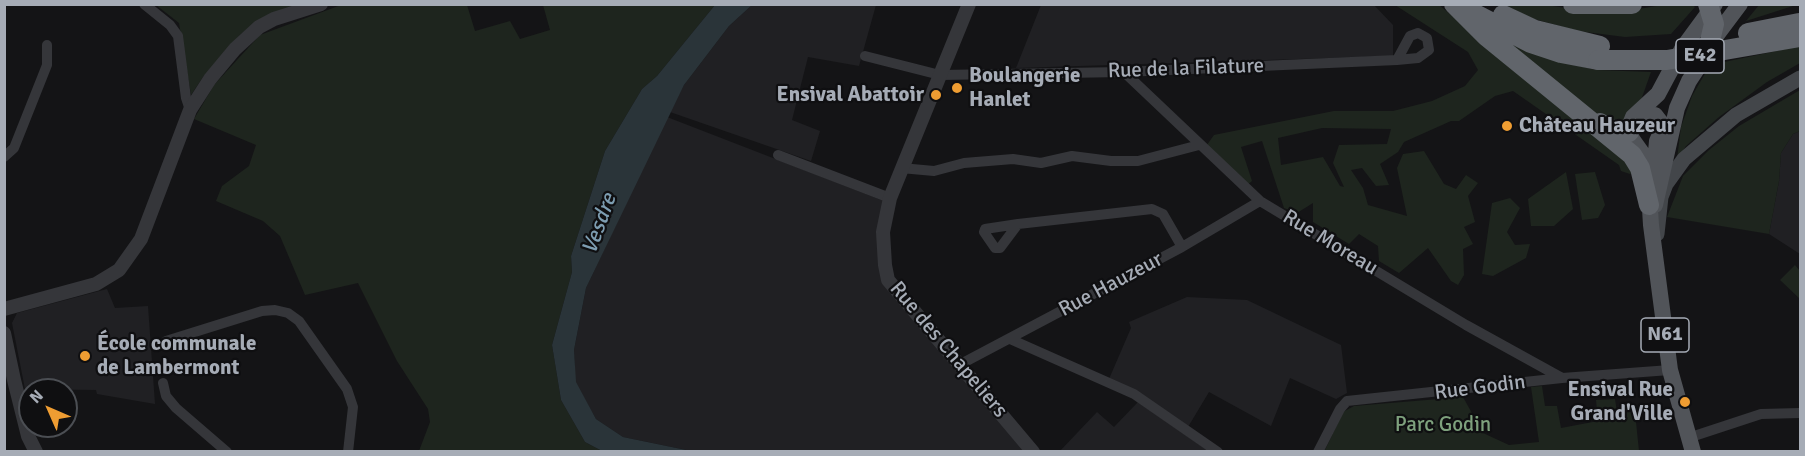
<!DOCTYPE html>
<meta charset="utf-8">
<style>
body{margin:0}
#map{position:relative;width:1805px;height:456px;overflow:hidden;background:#141416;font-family:Signika,sans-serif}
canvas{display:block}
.frame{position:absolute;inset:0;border:6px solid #a6acb6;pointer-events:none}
.north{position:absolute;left:18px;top:378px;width:60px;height:60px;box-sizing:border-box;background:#0f0f11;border:2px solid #4b4e53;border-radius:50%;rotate:315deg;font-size:16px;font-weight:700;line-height:24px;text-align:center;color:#a6acb6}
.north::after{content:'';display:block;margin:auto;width:21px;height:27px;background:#ef9d32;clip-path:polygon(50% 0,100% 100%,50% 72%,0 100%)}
</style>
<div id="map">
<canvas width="1805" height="456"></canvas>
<div class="frame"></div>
<div class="north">N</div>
</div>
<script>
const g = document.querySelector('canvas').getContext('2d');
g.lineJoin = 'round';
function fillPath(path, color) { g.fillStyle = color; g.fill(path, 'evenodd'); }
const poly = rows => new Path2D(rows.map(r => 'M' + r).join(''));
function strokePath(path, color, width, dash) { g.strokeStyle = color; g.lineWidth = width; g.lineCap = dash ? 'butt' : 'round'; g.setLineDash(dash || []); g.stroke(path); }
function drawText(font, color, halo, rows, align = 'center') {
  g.font = font + ' Signika,sans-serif'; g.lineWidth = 4.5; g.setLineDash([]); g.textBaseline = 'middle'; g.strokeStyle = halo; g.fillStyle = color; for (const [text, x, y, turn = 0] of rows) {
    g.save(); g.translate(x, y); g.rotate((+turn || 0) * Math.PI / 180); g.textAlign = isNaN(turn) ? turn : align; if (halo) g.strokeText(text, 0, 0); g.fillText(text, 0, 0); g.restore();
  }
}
fillPath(poly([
 [752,5,876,5,859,66,808,57,792,120,820,131,811,161,670,112,684,85,729,26],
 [1041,5,1374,5,1393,25,1393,56,1016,68],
 [667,117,884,201,886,285,1029,451,691,451,623,437,596,419,575,382,574,350,586,288],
 [1800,131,1800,254,1769,234,1779,181,1781,153,1793,134],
 [107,289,115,308,148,306,155,404,97,394,96,390,25,389,12,323,17,313],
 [1187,297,1247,300,1341,345,1347,393,1336,399,1290,378,1271,426,1209,392,1188,427,1109,379,1131,328,1129,322],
 [1138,402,1210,452,1059,452,1097,412,1114,427]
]), '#202023');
fillPath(poly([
 [1668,4,1693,5,1695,7,1671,34,1625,37,1578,31,1534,19,1505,5,1547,5,1591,12,1621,12],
 [156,5,304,5,266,16,241,34,203,77,191,95,179,23],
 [341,5,467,5,475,31,510,21,520,39,550,30,543,5,715,5,657,76,642,89,605,151,571,256,572,272,552,345,561,400,585,442,602,451,419,451,430,422,428,409,397,361,358,283,305,295,280,236,263,221,216,201,222,186,249,166,256,145,194,119,214,85,260,35],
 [1395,5,1439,5,1632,162,1634,172,1630,174,1621,171,1619,165,1513,91,1495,96,1459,121,1451,121,1404,142,1398,152,1380,164,1389,185,1376,186,1362,168,1351,170,1363,188,1368,205,1407,216,1397,168,1403,154,1424,151,1444,184,1456,189,1466,175,1478,183,1468,196,1475,222,1464,227,1473,244,1463,249,1464,275,1458,285,1451,281,1428,248,1399,273,1379,261,1378,246,1359,234,1349,244,1313,222,1313,203,1297,213,1284,208,1262,141,1241,147,1252,181,1245,187,1204,149,1214,135,1334,111,1393,111,1432,101,1465,86,1478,70,1468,52],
 [1322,128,1391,129,1387,144,1339,145,1333,163,1344,187,1340,186,1323,157,1281,165,1278,138],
 [1759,5,1759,4,1796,5,1746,21],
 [1506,42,1556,61,1597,70,1651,72,1640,103,1622,124,1604,121],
 [1800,46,1800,63,1767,82,1719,117,1686,146,1677,159,1681,127,1692,96,1710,65],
 [1800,90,1800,131,1793,134,1781,153,1779,181,1769,234,1667,217,1683,176,1709,150,1739,126],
 [1566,172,1573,209,1554,226,1531,226,1528,199],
 [1595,172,1605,205,1598,218,1582,220,1575,174],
 [1510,198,1520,208,1507,232,1515,245,1530,244,1526,258,1493,276,1482,274,1492,203],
 [1795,265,1800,271,1800,299,1780,280],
 [1542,386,1545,406,1557,406,1561,428,1598,421,1596,400,1615,399,1617,412,1635,412,1639,451,1324,452,1343,412,1354,406,1463,397,1483,433,1509,445,1539,442,1531,387]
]), '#1e251e');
fillPath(poly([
 [715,5,752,5,729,26,684,85,586,288,574,350,576,382,596,419,623,437,691,451,602,451,585,442,561,400,552,345,572,272,571,256,605,151,642,89,657,76]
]), '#2a3439');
strokePath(poly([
 [144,4,170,25,178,36,186,98,190,110],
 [865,56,940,75,1124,72,1397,60,1418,58,1429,50,1427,38,1418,33,1410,36,1397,60],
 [1124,72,1260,201,1466,325,1562,378],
 [778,155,890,198],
 [4,157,14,148,47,65,47,45],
 [901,168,934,171,964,163,1013,159,1041,163,1072,156,1111,161,1138,161,1199,145],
 [1018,224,1000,248,995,248,984,232,985,229,1018,224,1152,209,1163,214,1182,247],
 [1010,339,1134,394,1218,452],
 [166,341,262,311,275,310,288,313,299,321,347,389,353,407,348,452],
 [959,365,1182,247,1260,201],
 [163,383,166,396,176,408,227,452],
 [1688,438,1761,414,1800,413],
 [1318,452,1340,409,1347,401,1562,378,1670,370]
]), '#35363a', 10);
strokePath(poly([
 [969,4,890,198,883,232,885,265,888,280,1033,452],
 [4,309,96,284,119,270,141,239,190,110,210,79,235,49,259,27,274,19,321,4],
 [4,333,14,380,28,436,36,452]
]), '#35363a', 14);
strokePath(poly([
 [1657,234,1661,197,1666,184,1684,159,1736,115,1800,78]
]), '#43464a', 15);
strokePath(poly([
 [1710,44,1740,4],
 [1641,112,1655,115,1662,124,1662,130,1657,141,1654,174],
 [1655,205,1677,108,1689,81,1712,46],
 [1693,452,1670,370,1651,225,1647,160,1632,139,1629,127,1633,117,1658,94,1682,49,1715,4]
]), '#515459', 16);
strokePath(poly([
 [1454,4,1486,36,1632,155,1640,168,1649,205],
 [1573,4,1632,4],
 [1708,4,1714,24,1709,45],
 [1473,13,1531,43,1561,53,1598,60],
 [1503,15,1535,30,1600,46],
 [1600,123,1609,129,1629,132]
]), '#61656b', 20);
strokePath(poly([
 [1748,33,1799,23],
 [1598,60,1667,60,1800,37]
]), '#61656b', 20);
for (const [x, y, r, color] of [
 [957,88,6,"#ef9d32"],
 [936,95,6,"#ef9d32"],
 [1507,126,6,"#ef9d32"],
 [85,356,6,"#ef9d32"],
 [1685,402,6,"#ef9d32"]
]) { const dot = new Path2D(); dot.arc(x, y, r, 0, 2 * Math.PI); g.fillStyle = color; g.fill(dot); strokePath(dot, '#0f0f11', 2); }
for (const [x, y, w] of [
 [1700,56,48],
 [1665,335,48]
]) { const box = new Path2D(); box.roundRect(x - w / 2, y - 17, w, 34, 4.5); g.fillStyle = '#0f0f11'; g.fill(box); strokePath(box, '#a6acb6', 1.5); }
drawText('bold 20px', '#a6acb6', null, [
 ["E42",1700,56],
 ["N61",1665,335]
]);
drawText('21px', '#a6acb6', '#0f0f11', [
 ["Rue de la Filature",1186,69,-2],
 ["Rue Moreau",1330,243,31],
 ["Rue Hauzeur",1111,285,-28],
 ["Rue des Chapeliers",948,350,50],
 ["Rue Godin",1480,388,-7]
]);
drawText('bold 21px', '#a6acb6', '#0f0f11', [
 ["Boulangerie",969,76],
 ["Hanlet",969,100],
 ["Ensival Abattoir",924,95,"right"],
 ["Château Hauzeur",1519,126],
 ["École communale",97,344],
 ["de Lambermont",97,368],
 ["Ensival Rue",1673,390,"right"],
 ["Grand'Ville",1673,414,"right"]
], 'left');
drawText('21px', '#7ea17d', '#0f0f11', [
 ["Parc Godin",1443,425]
]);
drawText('italic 22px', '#7d9db1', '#0f0f11', [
 ["Vesdre",600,224,-70]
]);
</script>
